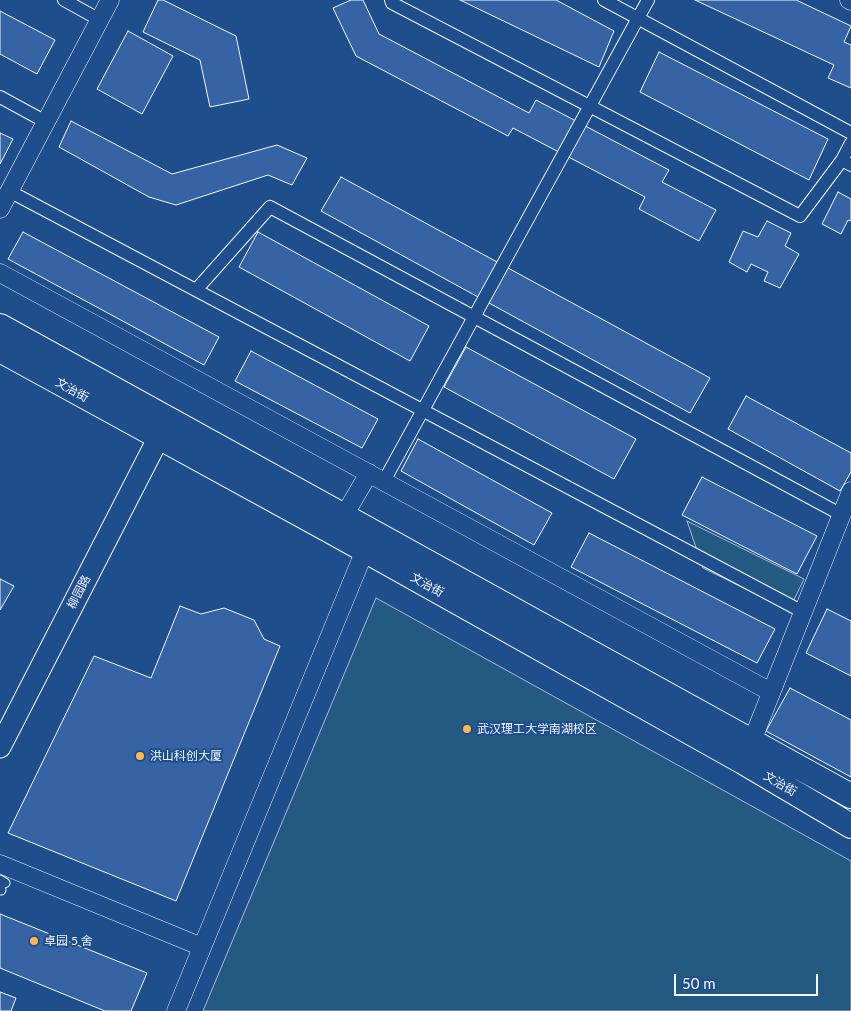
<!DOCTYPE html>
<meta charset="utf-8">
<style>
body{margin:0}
#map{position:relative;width:851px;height:1011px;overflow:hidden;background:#1f4e8c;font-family:Lato,sans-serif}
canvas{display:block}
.scale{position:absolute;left:674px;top:974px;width:144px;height:22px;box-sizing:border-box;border:2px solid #f2f6ff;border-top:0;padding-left:6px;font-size:15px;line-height:18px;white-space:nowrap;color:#f2f6ff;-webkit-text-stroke:4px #1f4e8c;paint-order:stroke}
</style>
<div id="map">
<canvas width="851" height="1011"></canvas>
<div class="scale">50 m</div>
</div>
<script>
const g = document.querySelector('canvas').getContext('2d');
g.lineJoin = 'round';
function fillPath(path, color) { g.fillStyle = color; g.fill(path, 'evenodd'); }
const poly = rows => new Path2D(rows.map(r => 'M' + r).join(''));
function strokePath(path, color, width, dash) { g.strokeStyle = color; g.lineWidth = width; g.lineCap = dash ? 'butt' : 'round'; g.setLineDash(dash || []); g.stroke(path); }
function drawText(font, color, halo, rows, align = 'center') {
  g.font = font + ' Lato,"Noto Sans SC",sans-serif'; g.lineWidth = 4; g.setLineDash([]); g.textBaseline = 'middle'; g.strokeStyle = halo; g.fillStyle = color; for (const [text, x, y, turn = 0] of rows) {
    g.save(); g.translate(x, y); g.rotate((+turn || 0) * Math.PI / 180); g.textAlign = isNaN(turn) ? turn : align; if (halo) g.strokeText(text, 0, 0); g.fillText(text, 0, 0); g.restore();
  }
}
const green = poly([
 [687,521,804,579,789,610,703,568,687,521],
 [376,598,851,861,851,1011,203,1011,376,598]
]);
fillPath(green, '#245a82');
strokePath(green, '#a8bbd7', 1);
const building = poly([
 [158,0,163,0,236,36,249,99,210,107,200,60,143,32,158,0],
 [351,0,363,0,379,34,529,113,536,100,669,170,662,182,716,210,699,241,639,209,645,197,513,128,508,136,356,56,333,8,351,0],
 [460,0,556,0,614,31,599,67,460,0],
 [695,0,796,0,851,26,844,42,851,45,851,88,828,78,834,65,695,0],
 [0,11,55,40,37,74,0,54,0,11],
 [128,31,173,56,142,114,97,89,128,31],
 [659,52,828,139,809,180,640,92,659,52],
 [71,121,172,174,277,145,307,158,292,185,268,175,176,205,149,197,59,147,71,121],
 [0,133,13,139,0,164,0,133],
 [341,177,710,378,690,413,321,211,341,177],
 [838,192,851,199,851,221,848,220,841,234,822,224,838,192],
 [767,221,791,233,785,246,799,254,780,288,764,281,768,272,751,264,747,272,729,262,743,231,758,237,767,221],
 [23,232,219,337,204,365,8,259,23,232],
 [258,232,429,326,410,361,239,267,258,232],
 [466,347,636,439,614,479,444,387,466,347],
 [251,351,378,419,362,448,235,381,251,351],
 [746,396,851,453,851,472,840,491,728,429,746,396],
 [418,439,552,513,534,545,401,471,418,439],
 [702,477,817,536,797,574,682,515,702,477],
 [589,533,775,629,757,663,571,567,589,533],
 [0,579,14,586,0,610,0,579],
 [180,606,201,614,224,608,254,620,264,639,280,646,176,901,8,833,94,656,151,678,180,606],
 [827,609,851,621,851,676,806,653,827,609],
 [790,688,851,720,851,777,766,731,790,688],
 [0,914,147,973,131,1011,105,1011,0,968,0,914],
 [0,992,16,998,11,1011,0,1011,0,992]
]);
fillPath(building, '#3563a3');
strokePath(building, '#f2f6ff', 1);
const service = poly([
 [0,880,5,883],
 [0,890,1,890]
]);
const pedestrian = poly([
 [64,0,100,20],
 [391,0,392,3,800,216,842,160,851,165],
 [604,0,851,133],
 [0,97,46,122],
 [842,160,851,143],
 [9,191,803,612],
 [196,290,270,207,842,515],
 [384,481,648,0]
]);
const minor = poly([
 [849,0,851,1],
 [0,209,110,0],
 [0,273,771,692],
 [338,526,369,473],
 [752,741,851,491],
 [0,864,202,947],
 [176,1011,365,550]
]);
const tertiary = poly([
 [0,747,159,437]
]);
const secondary = poly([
 [0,326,851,796],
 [0,350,334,533,743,762,851,826]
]);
strokePath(service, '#f2f6ff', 11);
strokePath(pedestrian, '#f2f6ff', 14);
strokePath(minor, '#f2f6ff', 19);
strokePath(tertiary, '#f2f6ff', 23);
strokePath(secondary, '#f2f6ff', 26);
strokePath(service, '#1f4e8c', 9);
strokePath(pedestrian, '#1f4e8c', 12);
strokePath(minor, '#1f4e8c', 18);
strokePath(tertiary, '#1f4e8c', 21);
strokePath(secondary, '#1f4e8c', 24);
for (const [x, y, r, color] of [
 [467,729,5,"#ffb74d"],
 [140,756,5,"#ffb74d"],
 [34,941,5,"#ffb74d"]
]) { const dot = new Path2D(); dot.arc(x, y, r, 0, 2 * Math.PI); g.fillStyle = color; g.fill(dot); strokePath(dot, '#1f4e8c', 2); }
drawText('12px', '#f2f6ff', '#1f4e8c', [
 ["文治街",72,390,29],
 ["文治街",427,585,29],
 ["柳园路",79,592,-63],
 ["文治街",780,784,30]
]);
drawText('12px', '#f2f6ff', '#1f4e8c', [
 ["武汉理工大学南湖校区",477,729],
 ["洪山科创大厦",150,756],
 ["卓园 5 舍",44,941]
], 'left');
</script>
